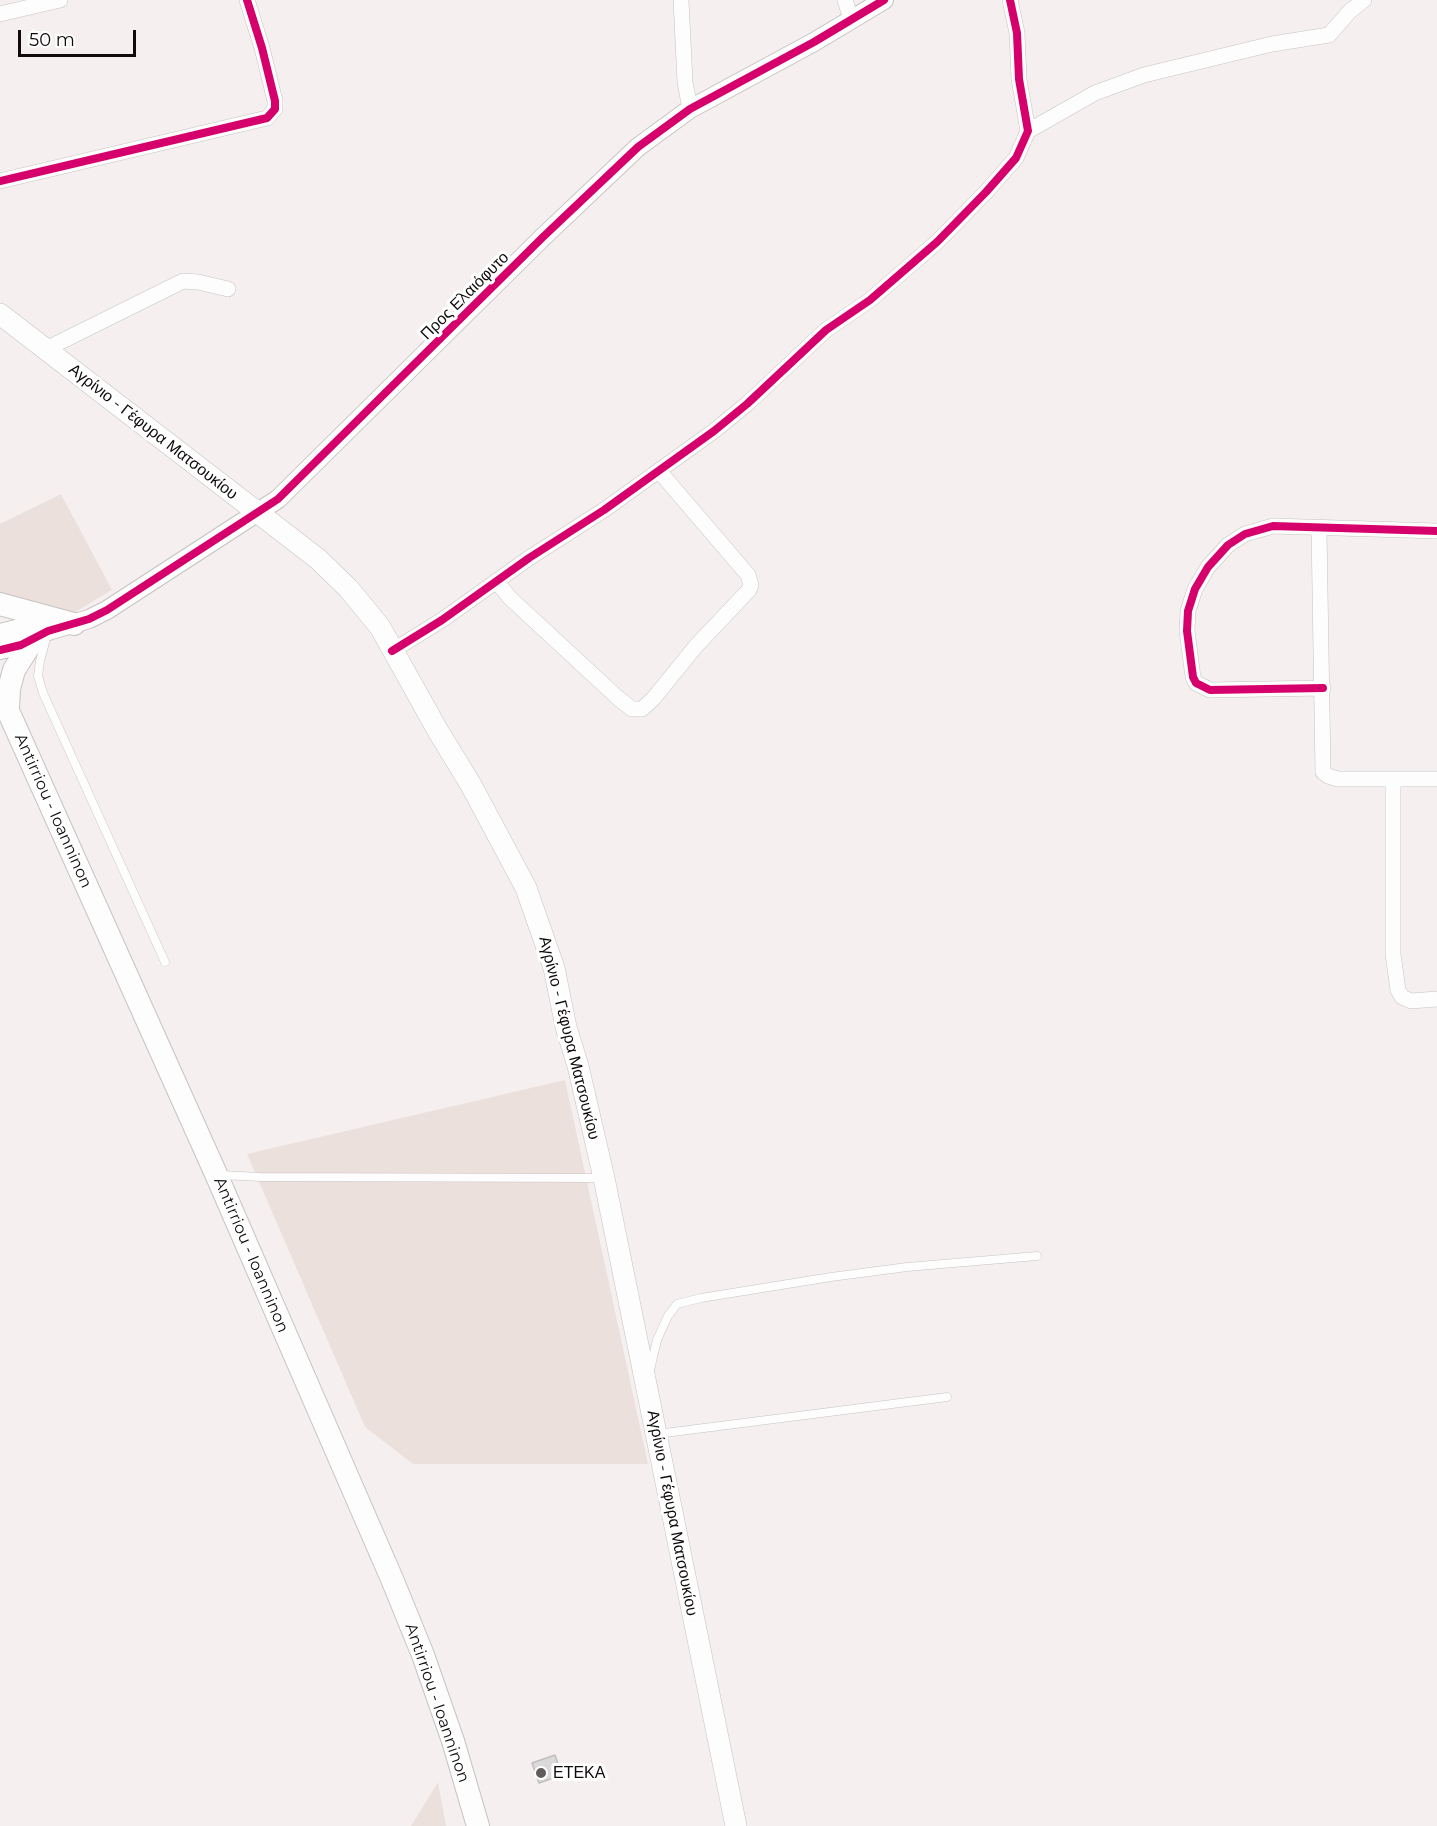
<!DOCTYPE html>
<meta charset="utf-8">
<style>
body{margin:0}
#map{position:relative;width:1437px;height:1826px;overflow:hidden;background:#f5f0ef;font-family:Montserrat,sans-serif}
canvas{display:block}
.scale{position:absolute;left:18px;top:30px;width:118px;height:27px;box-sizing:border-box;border:3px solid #0f0c0b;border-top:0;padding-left:8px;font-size:18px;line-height:21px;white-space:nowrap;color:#0f0c0b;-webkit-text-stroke:4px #fff;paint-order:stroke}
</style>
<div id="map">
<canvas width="1437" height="1826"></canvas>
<div class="scale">50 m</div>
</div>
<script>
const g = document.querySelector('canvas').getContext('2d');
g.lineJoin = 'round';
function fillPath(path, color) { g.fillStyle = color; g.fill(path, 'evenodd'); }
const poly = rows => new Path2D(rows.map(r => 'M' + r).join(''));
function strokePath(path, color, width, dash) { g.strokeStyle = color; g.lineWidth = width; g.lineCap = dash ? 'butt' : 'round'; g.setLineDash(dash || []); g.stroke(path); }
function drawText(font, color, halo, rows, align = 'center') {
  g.font = font + ' Montserrat,sans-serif'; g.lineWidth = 6; g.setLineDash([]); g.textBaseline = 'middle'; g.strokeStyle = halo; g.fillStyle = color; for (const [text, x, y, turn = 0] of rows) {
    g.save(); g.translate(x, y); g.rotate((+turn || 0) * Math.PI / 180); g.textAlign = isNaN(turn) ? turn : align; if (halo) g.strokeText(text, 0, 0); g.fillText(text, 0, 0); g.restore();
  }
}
fillPath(poly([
 [61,494,112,590,72,614,0,598,0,524],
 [565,1080,648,1464,413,1464,365,1427,247,1154],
 [438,1782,446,1826,411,1826]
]), '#ebe0dc');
const building = poly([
 [555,1755,562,1775,539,1783,532,1763,555,1755]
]);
fillPath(building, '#dcd9da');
strokePath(building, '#c0bdbe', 1.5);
const service = poly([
 [47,635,40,661,38,676,43,693,165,962],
 [221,1175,260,1177,602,1178],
 [650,1370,657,1340,668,1316,677,1304,701,1298,831,1277,907,1267,1037,1256],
 [657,1434,947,1397]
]);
const minor = poly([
 [681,0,685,82,690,109],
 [845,0,851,19],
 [0,14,60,0],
 [1028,131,1095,93,1144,75,1272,44,1329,35,1350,11,1364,0],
 [0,181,267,118,275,109,275,101,262,48,247,0],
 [46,349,183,281,198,282,228,289],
 [1319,529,1323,772,1328,776,1338,779,1437,779],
 [496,581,510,598,618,698,632,709,642,709,653,699,696,646,749,590,751,585,748,575,659,471],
 [392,651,442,620,529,558,604,510,714,431,747,404,826,330,870,300,937,242,986,192,1016,158,1028,131,1019,79,1017,33,1010,0],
 [1323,688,1210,690,1196,683,1193,677,1187,631,1188,611,1195,589,1208,567,1228,545,1245,534,1273,526,1437,531],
 [1393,779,1393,954,1398,990,1402,997,1411,1001,1437,999]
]);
const tertiary = poly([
 [0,633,20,628,48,631],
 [0,650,21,645,48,631,89,619,107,610,278,499,543,237,638,147,690,109,814,42,884,0]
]);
const secondary = poly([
 [0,314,318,559,348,588,380,627,438,731,471,785,526,888,554,968,566,1027,578,1066,604,1178,736,1826]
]);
const primary = poly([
 [0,604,74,624],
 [0,693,216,1174,392,1579,423,1655,453,1741,478,1826],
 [8,708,9,689,14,670,33,640]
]);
strokePath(service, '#c6c3c2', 9);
strokePath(minor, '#c6c3c2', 16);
strokePath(tertiary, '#c6c3c2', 20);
strokePath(secondary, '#c6c3c2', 22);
strokePath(primary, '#c6c3c2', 24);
strokePath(service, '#fefdfd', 8);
strokePath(minor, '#fefdfd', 15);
strokePath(tertiary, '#fefdfd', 18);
strokePath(secondary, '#fefdfd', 21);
strokePath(primary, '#fefdfd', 22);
strokePath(poly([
 [0,181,267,118,275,109,275,101,262,48,247,0],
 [0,650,21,645,48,631,89,619,107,610,278,499,543,237,638,147,690,109,814,42,884,0],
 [392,651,442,620,529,558,604,510,714,431,747,404,826,330,870,300,937,242,986,192,1016,158,1028,131,1019,79,1017,33,1010,0],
 [1323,688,1210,690,1196,683,1193,677,1187,631,1188,611,1195,589,1208,567,1228,545,1245,534,1273,526,1437,531]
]), '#d6006c', 8);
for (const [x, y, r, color] of [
 [541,1773,6,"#605c5b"]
]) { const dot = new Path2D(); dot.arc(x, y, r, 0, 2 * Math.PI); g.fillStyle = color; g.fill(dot); strokePath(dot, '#fff', 2); }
drawText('16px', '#0f0c0b', '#fff', [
 ["Προς Ελαιόφυτο",465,296,-45],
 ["Αγρίνιο - Γέφυρα Ματσουκίου",153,432,38],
 ["Antirriou - Ioanninon",53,811,66],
 ["Αγρίνιο - Γέφυρα Ματσουκίου",569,1038,76],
 ["Antirriou - Ioanninon",251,1255,67],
 ["Αγρίνιο - Γέφυρα Ματσουκίου",672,1513,79],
 ["Antirriou - Ioanninon",437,1703,71]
]);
drawText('16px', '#0f0c0b', '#fff', [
 ["ΕΤΕΚΑ",553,1773]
], 'left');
</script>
